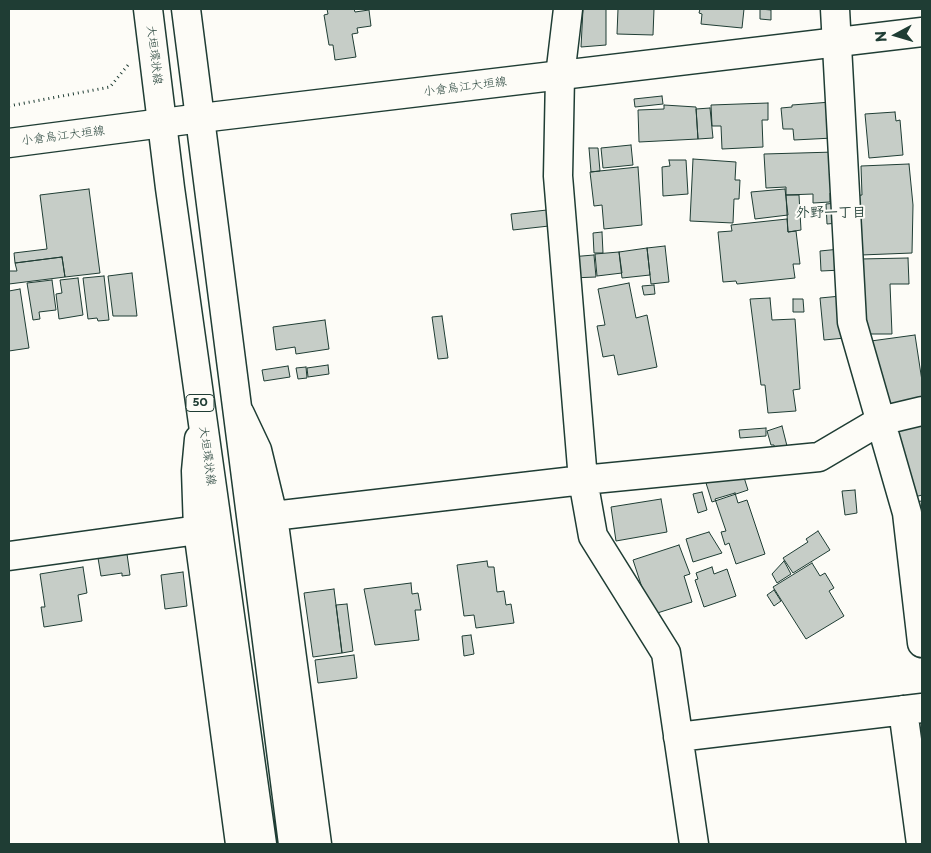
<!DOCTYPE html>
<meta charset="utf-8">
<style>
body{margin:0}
#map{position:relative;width:931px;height:853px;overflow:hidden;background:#fdfcf7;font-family:"Playpen Sans",sans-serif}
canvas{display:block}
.frame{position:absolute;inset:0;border:10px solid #1f3d34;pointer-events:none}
.north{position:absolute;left:871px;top:10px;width:50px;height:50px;-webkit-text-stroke:4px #fdfcf7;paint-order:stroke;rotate:264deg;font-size:14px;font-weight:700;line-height:20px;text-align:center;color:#1f3d34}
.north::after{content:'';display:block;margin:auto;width:18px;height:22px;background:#1f3d34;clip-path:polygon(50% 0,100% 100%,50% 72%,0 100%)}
</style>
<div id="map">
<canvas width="931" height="853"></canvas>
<div class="frame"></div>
<div class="north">N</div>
</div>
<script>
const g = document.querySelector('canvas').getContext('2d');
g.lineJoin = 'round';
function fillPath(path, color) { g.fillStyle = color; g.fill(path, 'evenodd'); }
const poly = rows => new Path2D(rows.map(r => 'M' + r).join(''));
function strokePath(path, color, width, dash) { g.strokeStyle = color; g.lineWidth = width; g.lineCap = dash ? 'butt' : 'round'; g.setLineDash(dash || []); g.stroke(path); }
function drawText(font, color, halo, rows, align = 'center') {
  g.font = font + ' "Playpen Sans","Klee One",sans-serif'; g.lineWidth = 4; g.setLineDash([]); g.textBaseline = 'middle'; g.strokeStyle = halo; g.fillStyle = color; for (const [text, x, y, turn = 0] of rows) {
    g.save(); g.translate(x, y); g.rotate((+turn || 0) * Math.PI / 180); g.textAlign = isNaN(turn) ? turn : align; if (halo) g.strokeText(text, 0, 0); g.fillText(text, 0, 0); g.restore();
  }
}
const building = poly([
 [327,9,354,9,355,12,369,10,371,26,357,28,358,33,352,34,356,57,335,60,333,45,329,45,324,15,328,14,327,9],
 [583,9,606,9,606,45,581,47,583,9],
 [618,9,654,9,653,35,617,34,618,9],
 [700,9,744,9,742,28,701,24,702,14,699,13,700,9],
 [760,9,771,10,771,20,760,19,760,9],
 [662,96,663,104,635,107,634,99,662,96],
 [831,102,833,138,794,140,793,129,783,129,781,108,792,107,792,105,831,102],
 [768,103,768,120,762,120,763,147,722,149,721,126,712,126,711,105,768,103],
 [664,105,696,107,698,139,639,142,638,110,664,109,664,105],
 [710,108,713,138,698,139,696,109,710,108],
 [895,112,896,121,900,120,903,155,869,158,865,114,895,112],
 [631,145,633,165,603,168,601,148,631,145],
 [589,148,598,148,600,171,591,172,589,148],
 [835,152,836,193,830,193,830,202,813,203,813,194,786,195,786,187,766,188,764,154,835,152],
 [693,159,736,162,735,180,740,180,739,199,734,199,733,223,690,221,693,159],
 [669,160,686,160,688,194,663,196,662,167,670,166,669,160],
 [909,164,913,205,912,253,861,255,852,196,862,195,861,166,909,164],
 [638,167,642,225,604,229,602,205,594,206,590,172,638,167],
 [89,189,100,273,65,277,62,257,15,263,14,253,47,249,40,195,89,189],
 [785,189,788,215,755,219,751,192,785,189],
 [786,195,799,195,801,230,788,232,786,195],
 [837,203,838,223,827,224,826,204,837,203],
 [547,210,549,226,513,230,511,214,547,210],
 [787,219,788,232,796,231,800,264,793,264,795,278,737,284,736,281,723,282,718,232,732,231,731,225,787,219],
 [602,232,603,253,594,253,593,233,602,232],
 [665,246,669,282,651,284,647,248,665,246],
 [647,248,650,275,622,278,619,252,647,248],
 [840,249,842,270,821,271,820,251,840,249],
 [619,252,622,273,597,276,595,254,619,252],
 [594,255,596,277,572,278,570,257,594,255],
 [62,257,65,277,9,284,9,271,17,271,15,263,62,257],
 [908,258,909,284,890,284,892,334,866,334,860,259,908,258],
 [132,273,137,316,113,316,108,276,132,273],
 [104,276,109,320,98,321,97,318,88,319,83,278,104,276],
 [78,278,83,315,59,319,56,294,62,293,60,280,78,278],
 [52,280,56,310,39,312,40,319,33,320,27,283,52,280],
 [629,283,636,318,647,315,657,367,618,375,614,355,603,357,597,326,605,325,598,289,629,283],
 [654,285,655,294,644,295,642,286,654,285],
 [20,289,29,348,9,351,9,291,20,289],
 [841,296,845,338,824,340,820,298,841,296],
 [770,298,772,320,795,319,800,389,793,390,796,411,768,413,765,385,761,385,750,299,770,298],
 [793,299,803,299,804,312,793,312,793,299],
 [442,316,448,358,438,359,432,317,442,316],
 [325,320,329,349,296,354,295,347,276,350,273,327,325,320],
 [915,335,922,381,922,401,890,406,871,341,915,335],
 [328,365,329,374,308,377,307,368,328,365],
 [288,366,290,377,264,381,262,370,288,366],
 [306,367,307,378,298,379,296,368,306,367],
 [922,422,922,495,911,498,896,429,922,422],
 [782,426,787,446,775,449,774,445,771,445,767,431,782,426],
 [766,428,766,436,740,438,739,430,766,428],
 [742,471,748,490,712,502,706,483,742,471],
 [855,490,857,513,845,515,842,491,855,490],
 [702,492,707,510,698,513,693,494,702,492],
 [735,493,738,503,747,500,765,554,736,564,729,543,725,545,721,532,726,531,715,499,735,493],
 [661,499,667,532,616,541,611,507,661,499],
 [922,501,922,521,918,522,914,502,922,501],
 [818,531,830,550,793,573,783,558,808,542,806,539,818,531],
 [709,532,722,553,693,562,686,539,709,532],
 [679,545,690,574,684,576,692,602,651,615,633,560,679,545],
 [127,554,130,575,122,576,122,573,101,576,98,558,127,554],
 [487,561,488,567,494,567,497,592,504,591,506,605,511,604,514,623,476,628,474,615,464,616,457,565,487,561],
 [784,561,791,574,777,583,772,574,784,561],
 [812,563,820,576,825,573,834,588,829,591,844,616,806,639,773,587,812,563],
 [83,567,87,593,78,595,82,621,44,627,41,607,45,607,40,574,83,567],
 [712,567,714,574,727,569,736,596,704,607,695,580,698,579,696,573,712,567],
 [183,572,187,606,165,609,161,575,183,572],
 [411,583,412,594,418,593,421,610,415,610,419,640,375,645,364,589,411,583],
 [334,589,342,653,313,657,304,593,334,589],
 [774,590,781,601,774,606,767,595,774,590],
 [347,604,353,651,342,653,336,605,347,604],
 [471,635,474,654,464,656,462,636,471,635],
 [354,655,357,678,318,683,315,660,354,655],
 [922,716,922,758,915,717,922,716]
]);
fillPath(building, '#c6cdc7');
strokePath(building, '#1f3d34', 1);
const minor = poly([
 [568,9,560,76,558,176,583,480,593,536,666,653,694,844],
 [835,9,852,322,907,513,922,643],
 [240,414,257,450,273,516,317,844],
 [199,439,196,471,198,530,240,844],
 [273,516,583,480,819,457,880,421,922,411],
 [9,556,198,530],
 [903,710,921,844],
 [678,737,922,708]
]);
const secondary = poly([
 [9,143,201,118,922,32]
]);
const primary = poly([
 [148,9,170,188,262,844],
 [186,9,293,844]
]);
strokePath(minor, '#1f3d34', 31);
strokePath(secondary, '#1f3d34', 31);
strokePath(primary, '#1f3d34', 31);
strokePath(poly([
 [9,106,110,87,128,65]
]), '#1f3d34', 3, [1, 4]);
strokePath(minor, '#fdfcf7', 28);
strokePath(secondary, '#fdfcf7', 28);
strokePath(primary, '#fdfcf7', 28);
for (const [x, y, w] of [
 [200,403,28]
]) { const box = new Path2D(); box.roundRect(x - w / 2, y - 8.5, w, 17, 4); g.fillStyle = '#fdfcf7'; g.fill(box); strokePath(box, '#1f3d34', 1); }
drawText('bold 11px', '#1f3d34', null, [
 ["50",200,403]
]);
drawText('12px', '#1f3d34', '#fdfcf7', [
 ["大垣環状線",154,55,83],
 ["小倉烏江大垣線",465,87,-7],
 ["小倉烏江大垣線",63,136,-7],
 ["大垣環状線",207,456,82]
]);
drawText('bold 14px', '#1f3d34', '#fdfcf7', [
 ["外野一丁目",831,213]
]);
</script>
